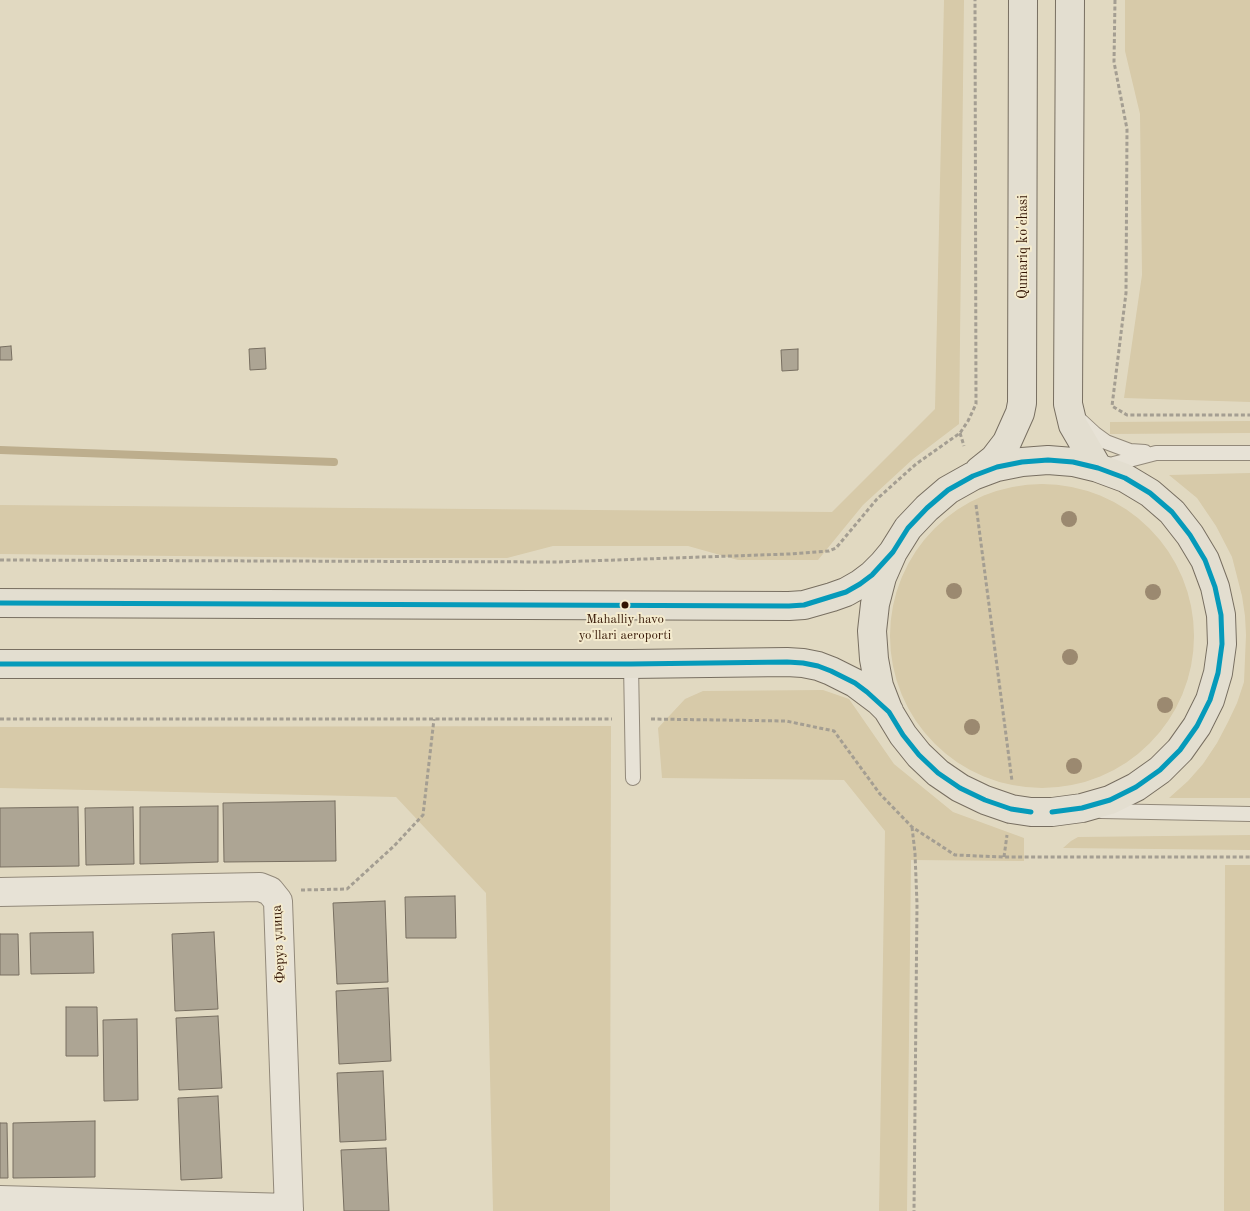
<!DOCTYPE html>
<meta charset="utf-8">
<style>
body{margin:0}
canvas{display:block;background:#e1d9c1}
</style>
<canvas width="1250" height="1211"></canvas>
<script>
const g = document.querySelector('canvas').getContext('2d');
g.lineJoin = 'round';
function fillPath(path, color) { g.fillStyle = color; g.fill(path, 'evenodd'); }
const poly = rows => new Path2D(rows.map(r => 'M' + r).join(''));
function strokePath(path, color, width, dash) { g.strokeStyle = color; g.lineWidth = width; g.lineCap = dash ? 'butt' : 'round'; g.setLineDash(dash || []); g.stroke(path); }
function drawText(font, color, halo, rows, align = 'center') {
  g.font = font + ' "Old Standard TT",serif'; g.lineWidth = 4; g.setLineDash([]); g.textBaseline = 'middle'; g.strokeStyle = halo; g.fillStyle = color; for (const [text, x, y, turn = 0] of rows) {
    g.save(); g.translate(x, y); g.rotate((+turn || 0) * Math.PI / 180); g.textAlign = isNaN(turn) ? turn : align; if (halo) g.strokeText(text, 0, 0); g.fillText(text, 0, 0); g.restore();
  }
}
fillPath(poly([
 [944,0,964,0,959,424,913,459,863,505,818,560,738,560,688,546,553,546,507,558,354,558,0,554,0,505,832,512,935,409],
 [1125,0,1250,0,1250,402,1124,398,1142,275,1140,114,1125,51],
 [1250,421,1250,433,1110,434,1110,422],
 [1250,473,1250,798,1169,798,1188,781,1203,764,1217,743,1228,722,1237,703,1244,682,1246,635,1245,616,1242,596,1232,557,1216,526,1197,498,1169,475],
 '890 636a152 152 0 1 1 304 0a152 152 0 1 1-304 0Z',
 [823,690,849,699,894,764,953,812,1024,838,1024,861,911,860,907,1211,879,1211,885,831,844,780,662,778,658,728,685,699,703,691],
 [611,726,610,1211,493,1211,486,893,396,797,0,788,0,727],
 [1250,835,1250,850,1063,848,1071,841,1078,837],
 [1225,865,1250,865,1250,1211,1224,1211]
]), '#d7caa9');
strokePath(poly([
 [0,450,334,462]
]), '#bdae8d', 8);
const building = poly([
 [11,346,12,360,0,360,0,347,11,346],
 [265,348,266,369,250,370,249,349,265,348],
 [798,349,798,370,782,371,781,350,798,349],
 [335,801,336,861,224,862,223,803,335,801],
 [218,806,218,862,140,864,140,807,218,806],
 [78,807,79,866,0,867,0,808,78,807],
 [133,807,134,864,86,865,85,808,133,807],
 [455,896,456,938,406,938,405,897,455,896],
 [385,901,388,982,337,984,333,903,385,901],
 [93,932,94,973,31,974,30,933,93,932],
 [214,932,218,1009,175,1011,172,934,214,932],
 [0,934,18,934,19,975,0,975,0,934],
 [388,988,391,1061,339,1064,336,991,388,988],
 [66,1007,97,1007,98,1056,66,1056,66,1007],
 [218,1016,222,1088,179,1090,176,1018,218,1016],
 [137,1019,138,1100,104,1101,103,1020,137,1019],
 [383,1071,386,1140,340,1142,337,1073,383,1071],
 [218,1096,222,1178,181,1180,178,1098,218,1096],
 [95,1121,95,1177,13,1178,13,1123,95,1121],
 [0,1123,7,1123,8,1178,0,1178,0,1123],
 [386,1148,389,1211,344,1211,341,1150,386,1148]
]);
fillPath(building, '#ada594');
strokePath(building, '#786f61', 1);
const lane = poly([
 [1081,421,1095,434,1106,442,1130,451,1145,452],
 [1102,467,1156,453,1250,453],
 [631,664,633,778],
 [1101,811,1250,814]
]);
const street = poly([
 [0,892,260,887,270,891,278,901,289,1211],
 [0,1200,289,1208]
]);
const primary = poly([
 [1070,0,1068,404,1073,425,1098,468],
 [979,471,994,459,1007,442,1020,413,1022,403,1023,0],
 [0,603,789,606,804,605,832,597,846,592,860,584,872,575,883,564,893,552,908,528,927,508,948,490,973,476,997,467,1022,462,1048,460,1073,462,1098,468,1125,478,1150,493,1172,512,1190,535,1205,560,1215,587,1221,615,1222,644,1218,673,1210,700,1197,726,1180,750,1160,770,1136,787,1110,800,1082,808,1052,812,1031,812,1011,809,985,800,960,788,938,773,919,755,903,735,889,712,879,686,874,659,872,631,875,604,882,577,893,552],
 [0,664,631,664,787,662,803,663,818,666,831,671,855,683,879,701,889,711]
]);
strokePath(lane, '#92897a', 16);
strokePath(street, '#92897a', 30);
strokePath(primary, '#786f61', 30);
strokePath(poly([
 [1115,0,1114,62,1127,129,1126,293,1112,406,1127,415,1250,415],
 [960,433,964,446],
 [976,505,1012,781],
 [0,560,557,562,789,554,829,551,836,548,877,499,916,464,960,433,968,421,976,404,975,0],
 [0,719,612,719],
 [651,719,786,721,834,731,880,794,912,827,955,855,1004,857,1250,857],
 [912,827,915,853,917,904,914,1211],
 [1004,857,1007,835],
 [301,890,347,889,394,846,423,815,434,719]
]), '#a49e92', 3, [4, 2.5]);
strokePath(lane, '#e7e2d6', 14);
strokePath(street, '#e7e2d6', 28);
strokePath(primary, '#e3ded0', 28);
strokePath(poly([
 [0,603,789,606,804,605,846,592,860,584,872,575,893,552,908,528,927,508,948,490,973,476,997,467,1022,462,1048,460,1073,462,1098,468,1125,478,1150,493,1172,512,1190,535,1205,560,1215,587,1221,615,1222,644,1218,673,1210,700,1197,726,1180,750,1160,770,1136,787,1110,800,1082,808,1052,812],
 [0,664,631,664,787,662,803,663,818,666,831,671,855,683,867,692,889,712,903,735,919,755,938,773,960,788,985,800,1011,809,1031,812]
]), '#059aba', 5);
g.fillStyle = '#9b8970';
for (const [x, y] of [
 [1069,519],
 [954,591],
 [1153,592],
 [1070,657],
 [1165,705],
 [972,727],
 [1074,766]
]) { g.beginPath(); g.arc(x, y, 8, 0, 2 * Math.PI); g.fill(); }
for (const [x, y, r, color] of [
 [625,605,4.5,"#331402"]
]) { const dot = new Path2D(); dot.arc(x, y, r, 0, 2 * Math.PI); g.fillStyle = color; g.fill(dot); strokePath(dot, '#f4ebce', 2); }
drawText('13px', '#331402', '#f4ebce', [
 ["Mahalliy havo",625,620],
 ["yo'llari aeroporti",625,636]
]);
drawText('14px', '#331402', '#f4ebce', [
 ["Qumariq ko'chasi",1023,247,-90],
 ["Феруз улица",279,944,-93]
]);
</script>
